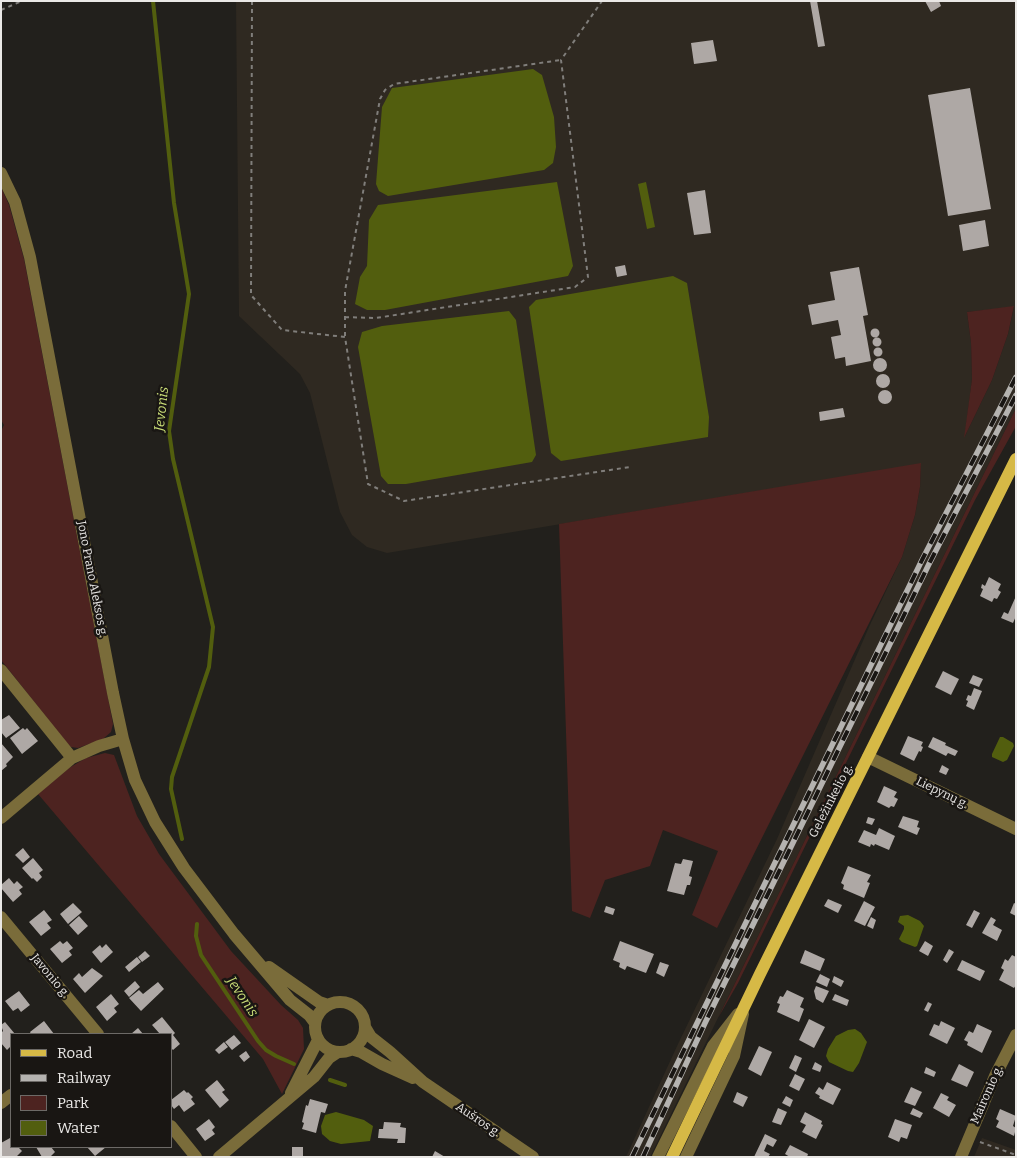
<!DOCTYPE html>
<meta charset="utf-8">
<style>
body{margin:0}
#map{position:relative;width:1017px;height:1158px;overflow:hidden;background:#22201c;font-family:Bitter,serif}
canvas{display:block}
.frame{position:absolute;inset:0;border:2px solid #eae8e6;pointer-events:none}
.legend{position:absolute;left:10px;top:1033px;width:162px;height:115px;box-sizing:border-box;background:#191613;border:1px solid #6d6a67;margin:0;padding:6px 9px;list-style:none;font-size:15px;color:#eae8e6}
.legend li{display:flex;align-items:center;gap:10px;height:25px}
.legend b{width:25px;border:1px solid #6d6a67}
</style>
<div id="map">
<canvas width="1017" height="1158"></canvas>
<div class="frame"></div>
<ul class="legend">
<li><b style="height:6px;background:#d6b946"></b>Road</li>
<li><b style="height:6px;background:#b5b3b0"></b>Railway</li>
<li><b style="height:14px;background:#4d2320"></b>Park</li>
<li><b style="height:14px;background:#525e0e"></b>Water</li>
</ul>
</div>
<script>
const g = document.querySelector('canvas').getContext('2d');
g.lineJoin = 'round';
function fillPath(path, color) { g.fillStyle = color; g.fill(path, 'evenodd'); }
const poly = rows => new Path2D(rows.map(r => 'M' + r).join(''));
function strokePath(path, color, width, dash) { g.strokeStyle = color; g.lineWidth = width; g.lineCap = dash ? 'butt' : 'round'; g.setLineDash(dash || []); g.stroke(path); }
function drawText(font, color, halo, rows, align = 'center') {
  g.font = font + ' Bitter,serif'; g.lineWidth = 5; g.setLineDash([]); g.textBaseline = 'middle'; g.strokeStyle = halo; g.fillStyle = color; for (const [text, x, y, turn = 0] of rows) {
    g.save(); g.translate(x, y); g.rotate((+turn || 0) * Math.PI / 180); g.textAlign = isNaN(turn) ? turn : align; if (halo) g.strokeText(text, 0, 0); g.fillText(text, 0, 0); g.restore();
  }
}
fillPath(poly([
 [236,1,1016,1,1016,408,650,1157,626,1157,678,1044,777,839,869,627,902,557,915,515,920,487,921,464,387,553,367,547,352,535,340,512,310,393,300,374,239,316],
 [1014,307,1008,334,992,380,965,436,972,379,971,343,967,312],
 [982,1138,1016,1150,1016,1157,974,1157]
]), '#2f2921');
fillPath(poly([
 [1,187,9,205,24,259,113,724,111,732,103,739,78,748,71,747,66,742,1,660,1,431,4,425,1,420],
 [1014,306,1008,334,992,380,964,438,972,379,971,343,967,312],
 [1016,408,1016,426,975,500,738,983,718,1018],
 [921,463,920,487,915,515,902,557,717,928,692,915,718,851,663,830,650,866,605,880,590,918,572,911,559,524],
 [105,753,114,755,137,816,159,854,231,951,281,1005,298,1020,303,1028,304,1049,282,1094,263,1059,38,794,69,768,86,758]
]), '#4d2320');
fillPath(poly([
 [533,69,542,75,554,117,556,147,553,163,544,170,388,196,379,191,376,184,382,107,392,88],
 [557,182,573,266,568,276,385,310,367,310,355,304,360,277,367,266,369,220,378,205],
 [646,182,655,227,647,229,638,184],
 [673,276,687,283,709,417,708,437,561,461,551,453,529,307,536,300],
 [509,311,516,320,536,455,532,462,406,484,388,484,381,476,358,347,362,332,382,326],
 [1000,737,1003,737,1013,743,1014,746,1007,760,1003,762,992,757,992,754],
 [908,915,920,921,924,926,917,946,915,947,902,942,899,939,904,929,904,926,898,922,900,916],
 [855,1029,861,1033,867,1042,859,1063,853,1072,848,1071,829,1062,826,1056,828,1049,836,1036,848,1030],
 [336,1112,364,1120,373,1126,370,1141,341,1144,330,1141,322,1134,321,1126,325,1115]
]), '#525e0e');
strokePath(poly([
 [153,1,174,203,189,294,169,431,173,459,213,627,209,667,172,777,171,789,182,839],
 [197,924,196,936,201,955,258,1041,266,1050,276,1056,294,1064],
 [330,1080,345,1085]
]), '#525e0e', 4);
fillPath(poly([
 [810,1,817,1,825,46,818,47],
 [925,1,939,1,941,6,931,12],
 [713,40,717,61,694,64,691,43],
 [970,88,991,209,948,216,928,95],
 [705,190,711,233,694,235,687,193],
 [985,220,989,246,963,251,959,225],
 [625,265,627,275,617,277,615,267],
 [859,267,868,315,863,316,871,361,846,366,845,357,835,359,831,337,841,335,838,320,812,325,808,305,835,300,830,272],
 '870.5 333a4.5 4.5 0 1 1 9 0a4.5 4.5 0 1 1-9 0Z',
 '872.5 342a4.5 4.5 0 1 1 9 0a4.5 4.5 0 1 1-9 0Z',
 '873.5 352a4.5 4.5 0 1 1 9 0a4.5 4.5 0 1 1-9 0Z',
 '873 365a7 7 0 1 1 14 0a7 7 0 1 1-14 0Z',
 '876 381a7 7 0 1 1 14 0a7 7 0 1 1-14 0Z',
 '878 397a7 7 0 1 1 14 0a7 7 0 1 1-14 0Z',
 [843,408,845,417,820,421,819,412],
 [989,577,1001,584,998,590,1001,592,997,599,994,598,992,602,980,596,983,589,981,588,982,584,985,586],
 [1016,596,1016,616,1013,623,1001,618,1004,612,1008,614],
 [943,671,959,679,951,695,935,687],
 [973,675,983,679,979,687,969,683],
 [974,688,982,691,974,710,966,706,968,701,966,700,968,695,971,696],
 [9,715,20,728,6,738,1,732,1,720],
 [23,728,25,730,27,728,38,741,22,754,10,738],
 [908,736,923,742,921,746,923,747,921,752,919,751,914,761,900,754],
 [933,737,946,743,945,745,958,751,955,756,948,753,946,756,928,747],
 [1,743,13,757,6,764,7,766,1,771],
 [942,765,949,769,946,775,939,772],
 [884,786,897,792,894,797,898,799,894,807,891,806,889,808,877,802],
 [903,816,919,821,917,827,920,828,917,835,898,827],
 [868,817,875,819,872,825,866,823],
 [879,828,895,836,889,850,875,844,874,846,871,844,870,847,858,842,864,830,876,835],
 [23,848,30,857,23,863,15,855],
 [33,858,43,870,39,873,42,877,37,882,33,878,32,879,22,868],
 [683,859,693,861,689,876,692,877,690,885,687,885,684,895,667,891,675,863,681,864],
 [848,866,871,875,867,882,870,883,864,898,843,889,844,885,841,883],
 [9,878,14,884,17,881,23,887,19,890,22,894,13,902,1,888,1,885],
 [828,899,842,905,838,913,824,906],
 [864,901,875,907,865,926,854,921],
 [73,903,82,912,68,924,60,914],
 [1014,903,1016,904,1016,916,1010,913],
 [606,906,615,909,613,915,604,912],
 [44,910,52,920,47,923,51,928,41,936,29,922],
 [974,910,980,913,972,928,966,925],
 [79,916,88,926,78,935,69,925],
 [871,917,876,920,873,929,867,926],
 [991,917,996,920,993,925,1002,930,997,941,982,933],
 [60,941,63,944,67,941,73,948,69,951,72,955,62,963,50,949],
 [620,941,654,954,646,973,627,966,625,970,619,967,620,963,613,960],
 [925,941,933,946,928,956,919,951],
 [106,944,113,952,101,963,92,952,100,945,102,948],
 [949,949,954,952,947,963,943,960],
 [805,950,825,959,820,971,800,963],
 [145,951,150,956,142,962,138,957],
 [1012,955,1016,957,1016,985,1014,988,999,980,1004,970,1001,968,1005,959,1008,961],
 [137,957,141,962,129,972,125,967],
 [962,960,985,971,980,981,957,970],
 [660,962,669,965,664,977,656,973],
 [92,968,103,976,85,993,73,979,79,973,82,977],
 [820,974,830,979,827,987,816,982],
 [834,976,844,981,841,987,832,982],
 [135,981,140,987,129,997,124,991],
 [158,982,164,989,141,1011,129,998,139,990,143,994],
 [816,986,829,991,823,1003,816,999,814,991],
 [787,990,804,998,800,1007,804,1009,799,1022,777,1012,780,1004,777,1003,780,996,783,997],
 [19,991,30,1005,21,1012,18,1008,13,1011,5,1001],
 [111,994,119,1004,114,1008,117,1012,107,1021,96,1007],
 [835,994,849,1000,847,1006,832,1000],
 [928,1002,932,1004,928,1012,924,1010],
 [162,1017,175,1033,173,1035,180,1044,173,1050,171,1048,171,1034,160,1034,152,1025],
 [809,1019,825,1027,814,1048,799,1040],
 [44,1021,54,1034,31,1034,30,1032],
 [941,1021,955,1028,947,1044,929,1035,934,1024,939,1026],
 [5,1022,15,1034,11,1034,11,1046,7,1050,1,1043,1,1033,3,1031,1,1025],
 [977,1024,992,1031,982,1053,967,1045,968,1042,964,1040,969,1031,973,1033],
 [138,1028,143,1034,131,1034],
 [234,1035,241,1043,232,1050,225,1042],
 [224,1042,228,1047,219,1054,215,1050],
 [759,1046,772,1052,761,1076,748,1069],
 [246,1051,250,1057,244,1062,239,1056],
 [795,1055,802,1058,796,1072,789,1068],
 [815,1062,822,1066,820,1072,812,1069],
 [959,1064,974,1072,967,1087,951,1080],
 [926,1067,936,1072,934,1077,924,1073],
 [795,1074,805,1079,799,1091,789,1086],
 [217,1080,225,1090,222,1092,229,1100,220,1108,205,1090],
 [827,1082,841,1089,833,1105,819,1098,820,1096,815,1093,819,1087,823,1090],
 [911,1087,922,1092,915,1106,904,1102],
 [184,1090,187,1093,188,1092,193,1097,191,1099,195,1104,184,1112,179,1105,174,1109,171,1105,171,1100],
 [737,1092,748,1097,743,1107,733,1102],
 [941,1093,949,1097,947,1100,956,1105,949,1117,933,1108],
 [786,1096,793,1100,790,1107,782,1103],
 [310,1099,328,1104,325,1113,321,1112,316,1133,302,1129,304,1123,302,1122,306,1105,308,1106],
 [778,1108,787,1112,781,1125,772,1122],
 [913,1108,923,1113,920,1118,910,1114],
 [1000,1109,1016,1116,1013,1126,1016,1128,1014,1136,996,1127,999,1121,996,1119],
 [805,1112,822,1121,821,1124,823,1125,816,1139,802,1132,806,1125,800,1122],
 [209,1119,215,1127,212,1130,215,1134,205,1141,196,1129],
 [895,1119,912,1125,907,1139,901,1137,899,1142,888,1137],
 [384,1122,401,1123,400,1127,406,1128,405,1143,397,1143,398,1139,378,1138,379,1129,383,1129],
 [765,1134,777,1140,773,1147,767,1144,764,1151,770,1154,768,1157,754,1157],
 [10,1138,11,1147,18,1147,22,1151,16,1157,1,1157,1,1143],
 [790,1145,808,1154,807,1157,790,1157,785,1154],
 [36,1147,51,1147,55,1152,50,1157,42,1157],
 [87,1147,106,1147,95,1156],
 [292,1147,303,1147,303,1157,292,1157],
 [435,1151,445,1157,432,1157]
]), '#aea8a5');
strokePath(poly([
 [252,1,251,295,282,330,345,337,368,484,404,501,630,467],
 [1,10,22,1],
 [345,317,376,318,575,287,588,277,561,60,602,1],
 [345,336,345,291,380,99,385,90,394,84,561,60],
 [980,1142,1016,1155]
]), '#807e7b', 2, [4, 4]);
strokePath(poly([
 [1,173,15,202,30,257,113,693,123,739,135,780,155,822,184,868,234,934,290,1000,309,1015,315,1023],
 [1,670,72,758],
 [868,757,1016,829],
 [1,818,72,758,99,746,123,739],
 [1,917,98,1034],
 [269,967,319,1002,328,1005],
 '315 1027a25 25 0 1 1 50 0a25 25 0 1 1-50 0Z',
 [365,1027,371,1037,390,1052,423,1082,533,1157],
 [351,1049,361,1052,382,1064,413,1078],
 [291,1093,318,1040],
 [1,1103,11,1095],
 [171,1126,196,1157],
 [219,1157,314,1077,329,1058,338,1052],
 [658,1157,713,1046,738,1014],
 [686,1157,734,1056,743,1014],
 [961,1157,995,1076,1016,1035]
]), '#7a6c3a', 12);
strokePath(poly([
 [672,1157,760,974,1016,459]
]), '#d6b946', 12);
const rail = poly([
 [632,1157,922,560,1016,377],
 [643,1157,705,1023,929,564,1016,395]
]);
strokePath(rail, '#b5b3b0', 5.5);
strokePath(rail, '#191613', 4, [11]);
drawText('12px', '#eae8e6', '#191613', [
 ["Jono Prano Aleksos g.",92,579,79],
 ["Liepynų g.",942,793,26],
 ["Geležinkelio g.",831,801,-63],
 ["Javonio g.",50,976,50],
 ["Maironio g.",987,1095,-66],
 ["Aušros g.",478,1120,34]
]);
drawText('italic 14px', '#c9dd77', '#191613', [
 ["Jevonis",162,409,-84],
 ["Jevonis",242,997,56]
]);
</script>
